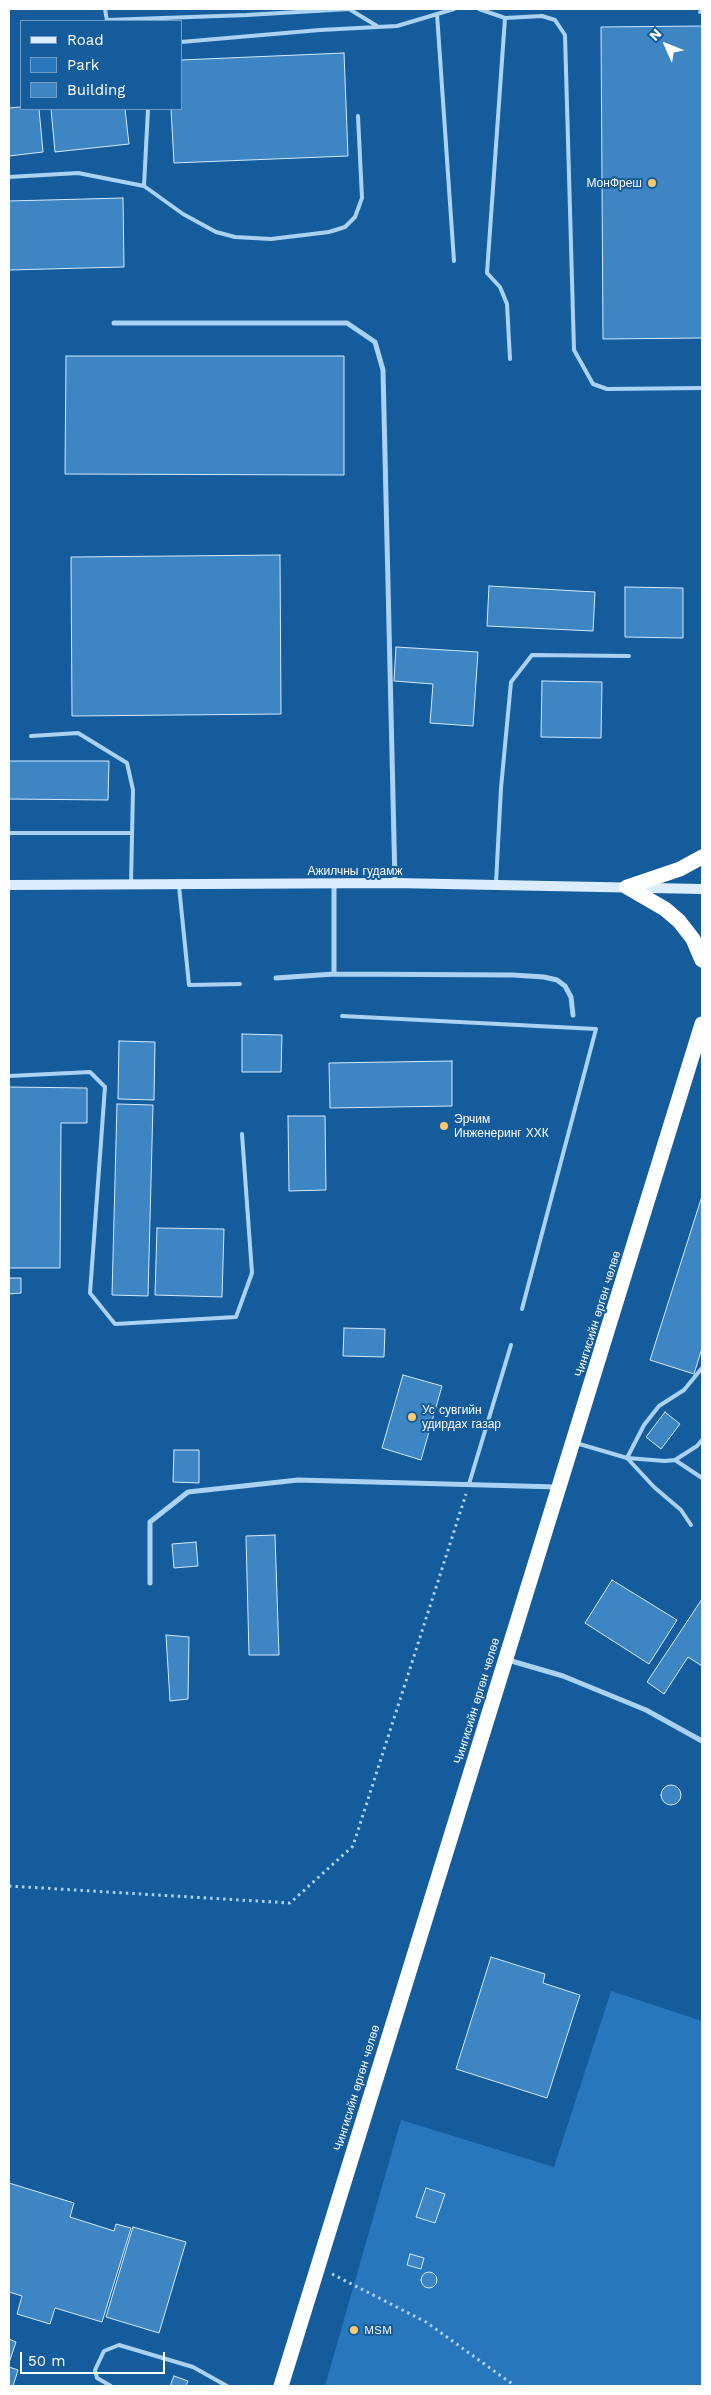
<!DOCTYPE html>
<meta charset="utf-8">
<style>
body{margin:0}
#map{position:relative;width:711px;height:2395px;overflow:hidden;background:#155c9d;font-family:"Work Sans",sans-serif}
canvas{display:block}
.frame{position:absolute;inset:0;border:10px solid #fff;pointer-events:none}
.legend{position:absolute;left:20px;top:20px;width:162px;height:90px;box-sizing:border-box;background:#155c9d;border:1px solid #739dc4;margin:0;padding:6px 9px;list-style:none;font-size:15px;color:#fff}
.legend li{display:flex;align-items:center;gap:10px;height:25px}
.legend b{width:25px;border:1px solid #739dc4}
.north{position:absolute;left:641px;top:20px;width:50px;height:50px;-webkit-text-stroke:4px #155c9d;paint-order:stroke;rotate:314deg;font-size:14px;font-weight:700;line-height:20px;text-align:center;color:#fff}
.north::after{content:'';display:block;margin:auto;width:18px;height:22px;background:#fff;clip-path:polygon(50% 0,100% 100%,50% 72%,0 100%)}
.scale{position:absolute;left:20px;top:2352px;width:145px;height:22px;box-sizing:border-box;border:2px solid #fff;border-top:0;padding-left:6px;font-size:15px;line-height:18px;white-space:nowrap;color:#fff;-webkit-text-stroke:4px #155c9d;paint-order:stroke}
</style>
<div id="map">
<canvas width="711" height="2395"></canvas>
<div class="frame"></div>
<ul class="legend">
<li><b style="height:6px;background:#dbedfd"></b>Road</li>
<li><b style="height:14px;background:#2876bb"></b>Park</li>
<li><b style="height:14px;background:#3e85c3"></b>Building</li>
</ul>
<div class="north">N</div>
<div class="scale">50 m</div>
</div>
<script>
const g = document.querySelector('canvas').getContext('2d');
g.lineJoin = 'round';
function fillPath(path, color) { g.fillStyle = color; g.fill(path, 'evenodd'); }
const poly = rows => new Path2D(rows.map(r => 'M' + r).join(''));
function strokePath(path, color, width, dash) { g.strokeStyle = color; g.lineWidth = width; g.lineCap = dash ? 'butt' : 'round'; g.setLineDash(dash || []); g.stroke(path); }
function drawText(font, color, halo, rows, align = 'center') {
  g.font = font + ' "Work Sans",sans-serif'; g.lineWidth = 4; g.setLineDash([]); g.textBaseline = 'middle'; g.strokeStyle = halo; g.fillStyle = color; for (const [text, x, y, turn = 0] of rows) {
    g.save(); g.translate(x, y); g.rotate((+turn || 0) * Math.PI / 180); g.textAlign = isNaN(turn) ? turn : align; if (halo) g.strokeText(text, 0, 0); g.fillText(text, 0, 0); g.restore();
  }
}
fillPath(poly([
 [611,1991,702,2021,702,2386,325,2386,401,2120,554,2167]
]), '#2876bb');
const building = poly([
 [702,26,702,338,603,339,601,27,702,26],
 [344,53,348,156,174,163,171,109,181,109,181,60,344,53],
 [21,107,21,109,39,109,43,152,9,156,9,108,21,107],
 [51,109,125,109,129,144,55,152,51,109],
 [123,198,124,267,9,270,9,201,123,198],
 [66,356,344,356,344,475,65,474,66,356],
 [280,555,281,714,72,716,71,557,280,555],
 [489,586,595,592,593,631,487,626,489,586],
 [625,587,683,588,683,638,625,637,625,587],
 [396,647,478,652,473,726,430,723,433,684,394,681,396,647],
 [542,681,602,682,601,738,541,737,542,681],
 [9,761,109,761,108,800,9,799,9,761],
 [242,1034,282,1035,281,1072,242,1072,242,1034],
 [119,1041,155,1042,154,1100,118,1099,119,1041],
 [452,1061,452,1106,330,1108,329,1063,452,1061],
 [9,1087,87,1088,87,1123,61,1123,60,1268,9,1268,9,1087],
 [117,1104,153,1105,148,1296,112,1295,117,1104],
 [288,1116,325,1116,326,1190,289,1191,288,1116],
 [702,1196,702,1348,694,1374,650,1360,702,1196],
 [157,1228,224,1229,222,1297,155,1295,157,1228],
 [9,1278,21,1278,21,1293,9,1294,9,1278],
 [344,1328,385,1329,384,1357,343,1356,344,1328],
 [403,1375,442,1386,421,1460,382,1448,403,1375],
 [665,1412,680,1424,661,1449,646,1437,665,1412],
 [174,1450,199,1450,199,1483,173,1482,174,1450],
 [275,1535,279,1655,249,1655,246,1536,275,1535],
 [196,1542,198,1566,174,1568,172,1544,196,1542],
 [612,1580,677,1620,649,1664,585,1623,612,1580],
 [702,1599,702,1666,688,1657,664,1694,647,1682,702,1599],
 [166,1635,189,1637,188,1699,170,1701,166,1635],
 '661 1795a10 10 0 1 1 20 0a10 10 0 1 1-20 0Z',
 [491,1957,545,1974,543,1983,580,1995,547,2098,456,2069,491,1957],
 [9,2183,74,2203,70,2217,114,2231,116,2224,131,2228,102,2322,55,2308,50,2324,17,2314,22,2296,9,2292,9,2183],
 [426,2188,445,2194,435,2223,416,2217,426,2188],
 [133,2227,186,2242,159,2333,106,2317,133,2227],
 [410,2254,424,2258,421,2269,407,2265,410,2254],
 '421 2280a8 8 0 1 1 16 0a8 8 0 1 1-16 0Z',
 [9,2339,16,2342,9,2363,9,2339],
 [9,2367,18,2370,13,2386,9,2386,9,2367],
 [174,2376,188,2381,186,2386,170,2386,174,2376]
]);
fillPath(building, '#3e85c3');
strokePath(building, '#d4eafd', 1);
strokePath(poly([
 [9,1886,290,1903,353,1846,466,1494],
 [332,2274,426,2322,515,2386]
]), '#acd2f3', 3, [2.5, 4]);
strokePath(poly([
 [105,9,107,21],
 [349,9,377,26],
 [479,9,505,18,542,16,555,20,565,35,574,350,593,384,607,389,702,388],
 [700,12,702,12],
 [437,14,454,261],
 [505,18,487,273,500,287,507,304,510,359],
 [107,20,247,15,349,9],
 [181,42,320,30,397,26,454,9],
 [9,177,78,173,144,186,183,214,216,232,235,237,271,239,329,232,345,227,355,217,362,198,358,116],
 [144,186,148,109],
 [31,736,78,733,127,763,133,790,131,882],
 [9,833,132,833],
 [496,883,501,788,511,682,532,655,629,656],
 [179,886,189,985,240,984],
 [342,1016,596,1029,522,1309],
 [9,1076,90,1072,105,1087,90,1293,115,1324,236,1317,252,1273,242,1134],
 [576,1443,627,1458,665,1461,675,1460,697,1446,702,1440],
 [675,1460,702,1478],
 [469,1484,511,1345],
 [691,1525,681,1510,654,1487,627,1458,644,1425,659,1406,684,1390,702,1368],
 [111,2386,97,2378,95,2370,104,2351,119,2345,193,2367,227,2386]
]), '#acd2f3', 4);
strokePath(poly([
 [114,323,347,323,375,342,383,370,395,883],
 [334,974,334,884],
 [276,978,334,974,513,975,544,977,557,980,565,986,571,997,573,1015],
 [150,1583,150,1522,188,1492,298,1480,558,1487],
 [508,1660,563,1676,646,1710,702,1741]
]), '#acd2f3', 5);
strokePath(poly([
 [9,885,395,883,702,889]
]), '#dbedfd', 10);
strokePath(poly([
 [627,887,665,909,679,921,693,939,702,960],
 [627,887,680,869,702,857],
 [281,2386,702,1024]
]), '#fff', 15);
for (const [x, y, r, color] of [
 [652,183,5,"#ffc96e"],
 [444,1126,5,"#ffc96e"],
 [412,1417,5,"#ffc96e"],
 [354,2330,5,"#ffc96e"]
]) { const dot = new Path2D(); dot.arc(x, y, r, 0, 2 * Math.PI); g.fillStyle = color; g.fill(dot); strokePath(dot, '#155c9d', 2); }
drawText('12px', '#fff', '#155c9d', [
 ["МонФреш",642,183,"right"],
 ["Эрчим",454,1119],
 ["Инженеринг ХХК",454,1133],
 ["Ус сувгийн",422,1410],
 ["удирдах газар",422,1424],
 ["MSM",364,2330]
], 'left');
drawText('12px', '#fff', '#155c9d', [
 ["Ажилчны гудамж",355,871],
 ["Чингисийн өргөн чөлөө",598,1314,-73],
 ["Чингисийн өргөн чөлөө",477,1701,-73],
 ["Чингисийн өргөн чөлөө",357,2088,-73]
]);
</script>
